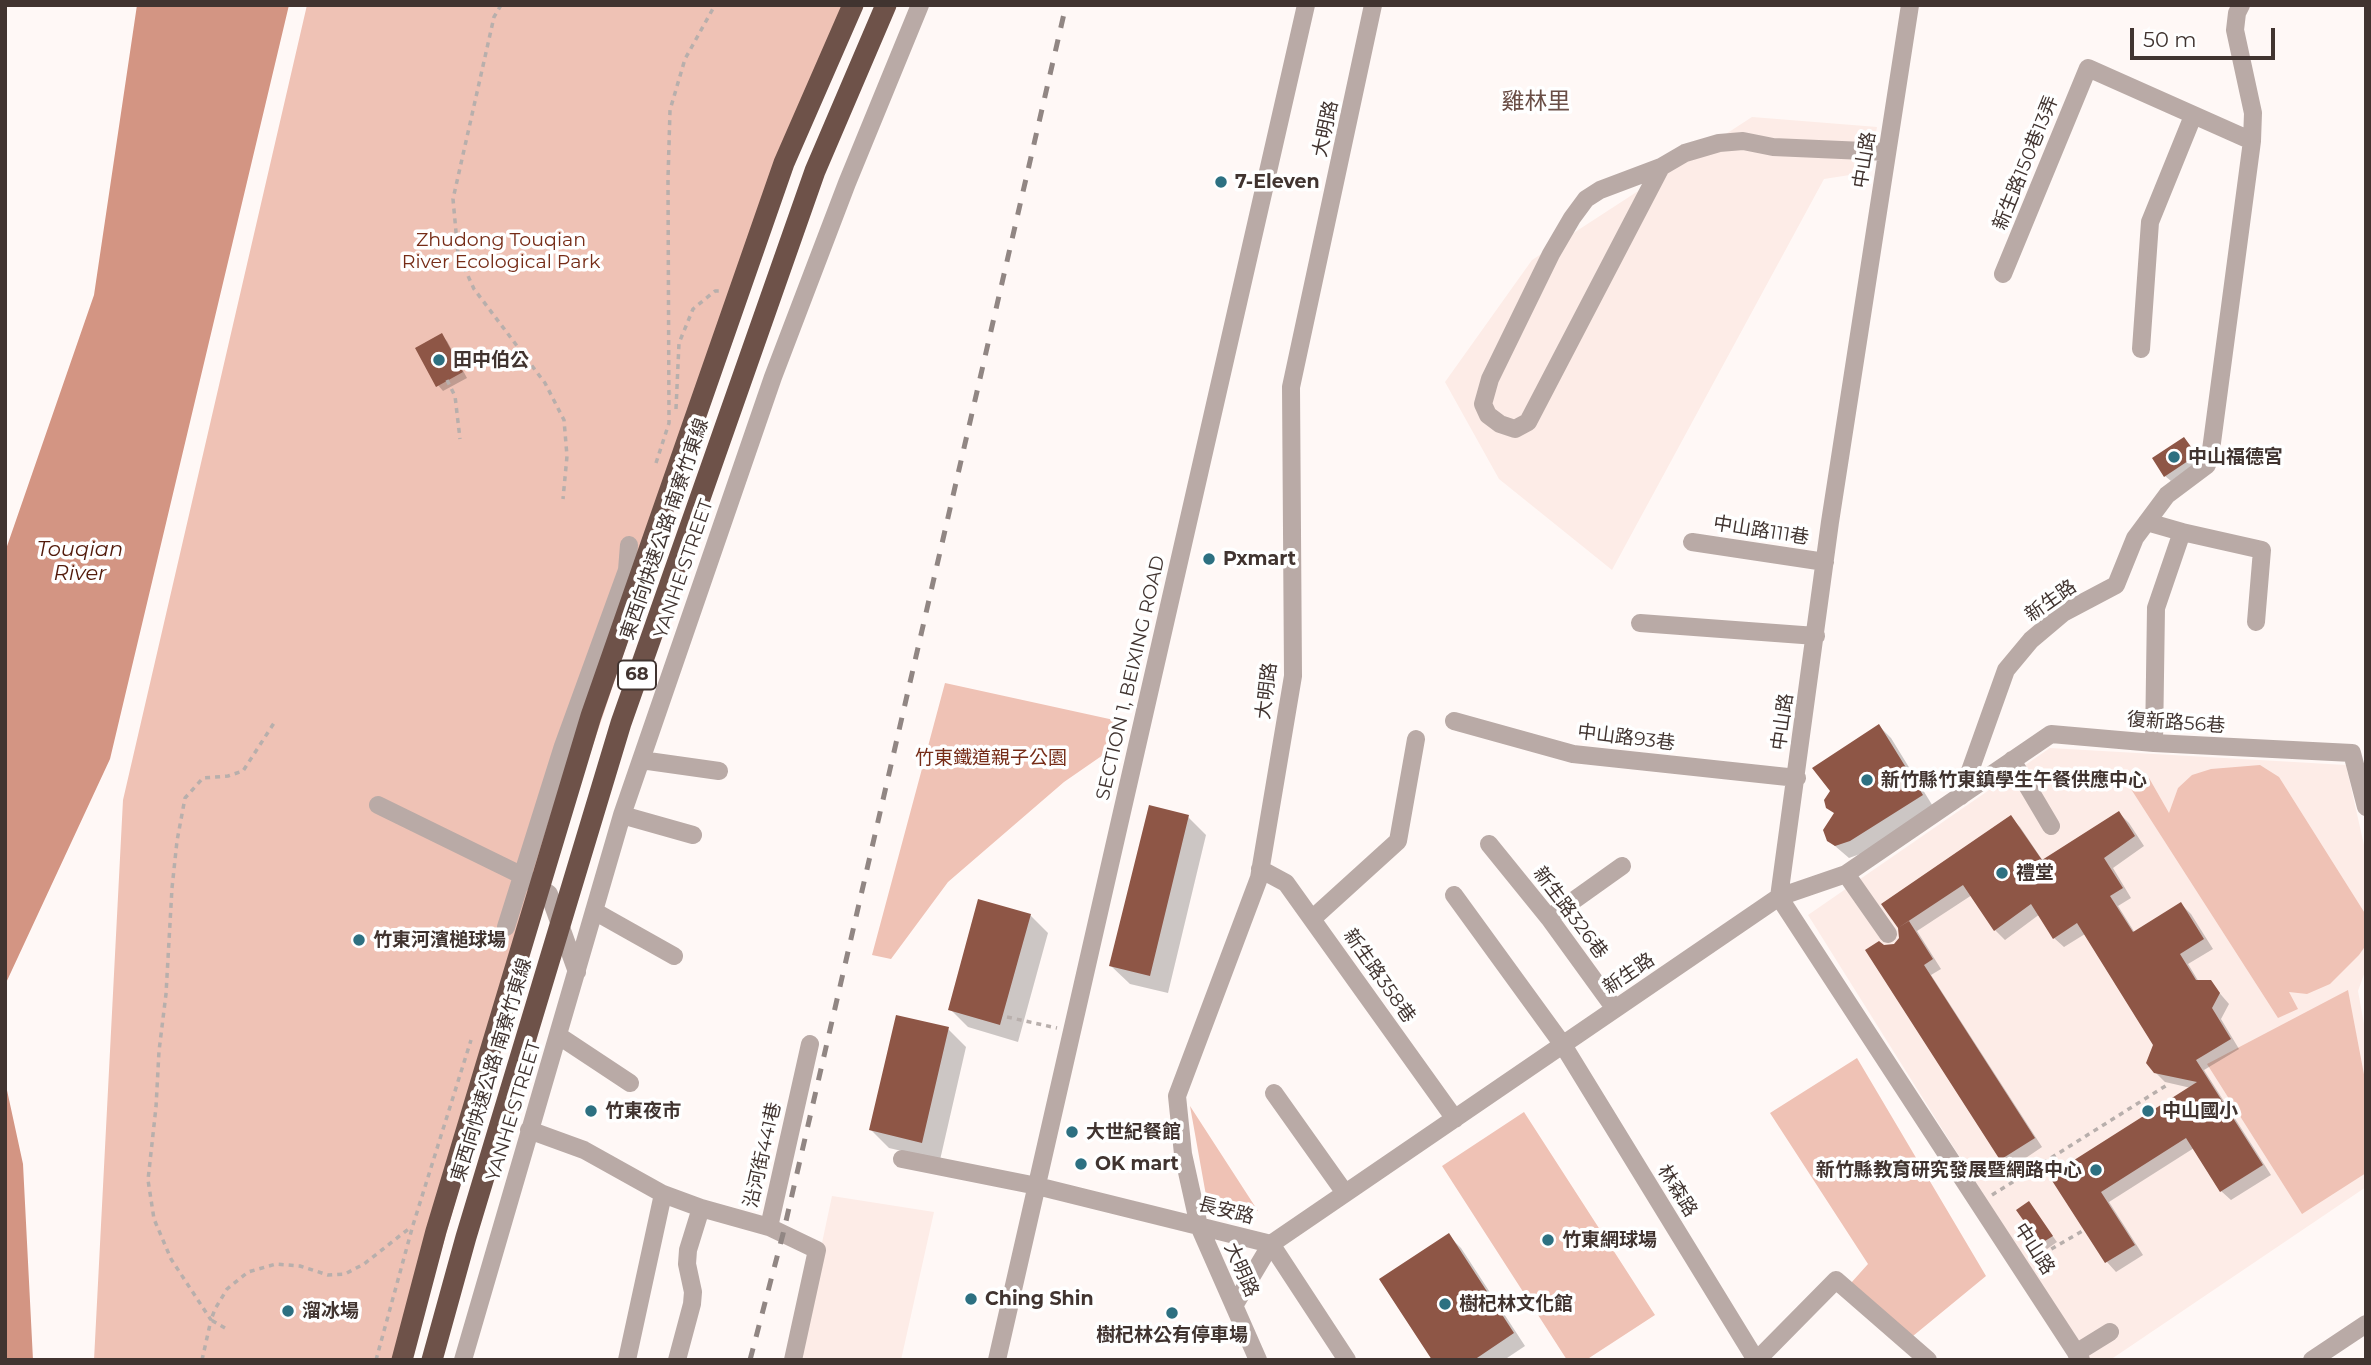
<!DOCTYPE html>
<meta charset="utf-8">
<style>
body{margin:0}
#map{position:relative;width:2371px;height:1365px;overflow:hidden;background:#fff8f6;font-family:Montserrat,sans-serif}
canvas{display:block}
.frame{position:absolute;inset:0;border:7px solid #413430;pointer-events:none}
.scale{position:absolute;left:2130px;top:28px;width:145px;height:32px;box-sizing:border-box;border:4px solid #413430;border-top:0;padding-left:9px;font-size:21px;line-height:24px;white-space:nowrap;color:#413430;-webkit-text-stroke:5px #fff;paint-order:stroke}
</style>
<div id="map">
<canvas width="2371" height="1365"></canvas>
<div class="frame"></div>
<div class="scale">50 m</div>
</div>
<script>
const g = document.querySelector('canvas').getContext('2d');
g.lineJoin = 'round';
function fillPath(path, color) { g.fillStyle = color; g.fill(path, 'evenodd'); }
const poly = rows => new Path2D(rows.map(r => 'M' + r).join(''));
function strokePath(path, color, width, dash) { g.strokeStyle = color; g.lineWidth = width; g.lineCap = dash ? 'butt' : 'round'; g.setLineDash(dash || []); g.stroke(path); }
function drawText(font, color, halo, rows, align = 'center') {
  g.font = font + ' Montserrat,"Noto Sans TC",sans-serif'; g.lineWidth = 7; g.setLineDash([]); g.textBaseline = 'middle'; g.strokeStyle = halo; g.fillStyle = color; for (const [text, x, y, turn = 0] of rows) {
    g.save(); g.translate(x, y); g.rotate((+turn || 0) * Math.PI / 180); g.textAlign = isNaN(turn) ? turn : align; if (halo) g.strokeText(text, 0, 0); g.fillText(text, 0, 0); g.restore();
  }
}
fillPath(poly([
 [1752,117,1877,127,1869,172,1824,179,1612,570,1499,479,1445,382,1532,260],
 [2050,748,2346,765,2366,854,2366,969,2358,991,2366,1035,2366,1187,2110,1360,2087,1360,1808,915],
 [832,1196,934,1212,901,1360,797,1360]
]), '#fdece7');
fillPath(poly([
 [307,5,850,5,794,146,547,882,410,1360,94,1360,123,800],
 [945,683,1114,720,1103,755,1064,782,948,882,891,959,872,955],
 [2260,765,2279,777,2366,915,2366,945,2359,955,2330,984,2307,994,2289,992,2298,1009,2278,1018,2131,789,2149,778,2169,813,2178,788,2192,775,2211,769],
 [2348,990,2366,1085,2366,1173,2302,1214,2207,1064],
 [1857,1058,1986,1276,1913,1336,1851,1283,1868,1264,1770,1113],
 [1190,1106,1258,1211,1207,1201],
 [1524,1112,1655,1315,1586,1360,1567,1360,1442,1166]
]), '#efc2b5');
fillPath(poly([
 [137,5,289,5,110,759,5,985,5,552,94,295],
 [5,1081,23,1164,33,1360,5,1360]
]), '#d39583');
fillPath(poly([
 [441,335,447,341,467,378,443,391,438,385],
 [2184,439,2201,461,2171,481,2165,476],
 [1879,726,1891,738,1934,808,1863,853,1849,858,1828,840,1835,814],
 [2119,813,2129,823,2144,846,2113,868,2131,898,2118,906,2135,933,2181,904,2191,914,2213,949,2188,964,2199,982,2210,982,2229,1004,2221,1019,2239,1049,2204,1070,2271,1175,2231,1200,2221,1191,2194,1148,2109,1202,2143,1255,2116,1272,2107,1262,2052,1176,2191,1088,2165,1082,2155,1072,2155,1044,2085,934,2064,947,2054,938,2040,914,2005,940,1995,930,1972,895,1917,931,1941,969,1931,975,2042,1147,2011,1168,2002,1159,1883,946,1895,945,1900,939,1899,928,1883,904,2010,817,2020,827,2043,861],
 [1188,817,1206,835,1168,993,1130,984,1111,966],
 [1030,915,1048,933,1018,1042,968,1027,950,1009],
 [948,1029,966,1047,940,1160,889,1148,870,1129],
 [2029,1204,2057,1242,2047,1249,2041,1243],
 [1449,1236,1461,1248,1525,1346,1504,1360,1434,1360]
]), '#0003');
fillPath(poly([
 [442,333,463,372,436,387,415,348],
 [2184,437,2197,455,2164,477,2152,458],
 [1879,724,1923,795,1850,841,1835,846,1827,841,1823,830,1834,813,1826,808,1824,800,1830,791,1812,768],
 [1149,805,1189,815,1150,976,1109,966],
 [2119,811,2135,836,2104,858,2123,888,2110,896,2133,932,2181,902,2204,939,2180,954,2196,980,2211,980,2220,993,2212,1008,2231,1039,2196,1060,2263,1165,2220,1192,2186,1138,2101,1192,2135,1245,2105,1263,2049,1176,2197,1082,2154,1073,2146,1063,2153,1045,2077,923,2053,939,2031,904,1994,931,1963,885,1898,928,1881,904,2011,815,2042,860],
 [978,899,1031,914,1000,1025,948,1010],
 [1909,921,1933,959,1924,965,2035,1138,2000,1160,1865,950,1879,941,1884,945,1894,944,1899,938,1898,928],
 [896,1015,949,1027,922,1143,869,1130],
 [2029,1201,2053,1236,2040,1244,2016,1210],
 [1449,1233,1514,1333,1474,1360,1432,1360,1379,1279]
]), '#8e5646');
strokePath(poly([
 [501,5,494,17,453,199,458,254,474,289,545,383,564,420,567,456,563,499],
 [447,380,455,396,460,439],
 [676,409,679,343,693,309,715,291,720,291],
 [656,463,669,423,668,179,670,110,685,59,715,5],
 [1007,1017,1057,1028],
 [1992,1195,2167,1085],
 [2034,1259,2084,1230],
 [225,1328,211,1320,215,1309,227,1289,248,1272,276,1264,300,1266,328,1275,345,1274,364,1264,411,1227],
 [202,1360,211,1320,171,1259,154,1219,148,1180,156,1107,159,1051,166,994,172,888,177,841,185,798,203,778,228,776,243,771,274,723],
 [376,1360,413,1225,471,1040]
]), '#b8afac', 3.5, [5, 5]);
strokePath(poly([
 [1910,5,1830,522,1779,897,2081,1360],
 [1661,167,1528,422,1515,429,1500,424,1488,415,1483,404,1490,379,1551,254,1572,218,1586,199,1600,190,1661,167,1685,153,1719,143,1743,141,1773,147,1887,152],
 [2003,274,2088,68,2252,141],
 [2141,349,2150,222,2193,116],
 [2147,522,2182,532,2156,608,2154,743],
 [2182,532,2262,550,2256,622],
 [1692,542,1825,562],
 [1640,623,1816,636],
 [1454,721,1573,754,1797,778],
 [641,760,719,771],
 [2012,760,2051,826],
 [1961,796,2006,670,2031,640,2063,613,2116,585,2135,538,2167,495,2207,465,2211,450,2252,141,2253,113,2235,30,2237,13,2241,5],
 [378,805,523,876,549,894,577,972],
 [622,815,693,835],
 [1489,844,1549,918,1615,1009],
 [1260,869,1286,883,1455,1119],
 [1846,874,1888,934],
 [1454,895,1563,1045,1756,1360],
 [594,911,674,956],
 [1549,918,1622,866],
 [1312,919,1398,841,1416,739],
 [506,927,563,746,627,570,629,545],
 [559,1036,630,1083],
 [1274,1093,1345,1193],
 [529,1130,584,1150,663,1194,701,1208,769,1227,817,1250,793,1360],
 [902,1159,1037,1186,1271,1244,1347,1360],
 [769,1227,810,1044],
 [1234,1306,1271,1244,1779,897,1846,874,2051,734,2154,743,2352,753,2366,807],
 [2076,1353,2110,1332],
 [463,1360,622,815,773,377,847,183,920,5],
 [627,1360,663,1194],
 [677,1360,692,1304,693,1292,687,1264,688,1250,701,1208],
 [997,1360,1306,5],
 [1258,1360,1199,1226,1183,1154,1177,1096,1259,878,1293,676,1291,387,1373,5],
 [1757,1360,1836,1280,1928,1360],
 [2312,1360,2366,1324]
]), '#b9aaa6', 18);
strokePath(poly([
 [402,1360,436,1231,591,716,784,163,853,5],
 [432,1360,466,1237,621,723,815,171,886,5]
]), '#6e5249', 21);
strokePath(poly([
 [750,1360,783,1234,1066,5]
]), '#918683', 5, [12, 12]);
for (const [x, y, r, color] of [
 [1221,182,7,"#2d7081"],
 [439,360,7,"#2d7081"],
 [2174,457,7,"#2d7081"],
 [1209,559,7,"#2d7081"],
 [1867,780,7,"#2d7081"],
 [2002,873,7,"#2d7081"],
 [359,940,7,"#2d7081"],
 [591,1111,7,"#2d7081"],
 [2148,1111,7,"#2d7081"],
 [1072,1132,7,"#2d7081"],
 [1081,1164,7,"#2d7081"],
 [2096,1170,7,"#2d7081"],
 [1548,1240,7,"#2d7081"],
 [971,1299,7,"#2d7081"],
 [1445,1304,7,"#2d7081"],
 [288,1311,7,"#2d7081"],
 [1172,1313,7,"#2d7081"]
]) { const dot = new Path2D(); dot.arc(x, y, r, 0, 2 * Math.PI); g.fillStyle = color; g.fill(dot); strokePath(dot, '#fff', 2.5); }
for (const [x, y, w] of [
 [637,675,38]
]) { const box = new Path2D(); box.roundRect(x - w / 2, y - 14.5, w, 29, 5); g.fillStyle = '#fff'; g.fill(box); strokePath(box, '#413430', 2); }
drawText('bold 18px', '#413430', null, [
 ["68",637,675]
]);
drawText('19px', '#413430', '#fff', [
 ["大明路",1326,129,-78],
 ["中山路",1865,160,-81],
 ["新生路150巷13弄",2026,163,-68],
 ["東西向快速公路 南寮竹東線",665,529,-71],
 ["中山路111巷",1761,531,9],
 ["YANHE STREET",684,569,-71],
 ["新生路",2051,601,-35],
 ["SECTION 1, BEIXING ROAD",1131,678,-77],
 ["大明路",1267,691,-83],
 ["中山路",1783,722,-82],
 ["復新路56巷",2176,723,4],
 ["中山路93巷",1626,738,7],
 ["新生路326巷",1570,913,53],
 ["新生路",1629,974,-34],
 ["新生路358巷",1379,976,55],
 ["東西向快速公路 南寮竹東線",492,1070,-73],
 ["YANHE STREET",514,1111,-73],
 ["沿河街441巷",763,1155,-77],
 ["林森路",1677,1191,58],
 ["長安路",1226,1211,14],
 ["中山路",2034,1249,57],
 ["大明路",1241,1270,66]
]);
drawText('bold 19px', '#413430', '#fff', [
 ["7-Eleven",1235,182],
 ["田中伯公",453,360],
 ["中山福德宮",2188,457],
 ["Pxmart",1223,559],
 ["新竹縣竹東鎮學生午餐供應中心",1881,780],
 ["禮堂",2016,873],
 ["竹東河濱槌球場",373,940],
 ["竹東夜市",605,1111],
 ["中山國小",2162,1111],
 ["大世紀餐館",1086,1132],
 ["OK mart",1095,1164],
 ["新竹縣教育研究發展暨網路中心",2082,1170,"right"],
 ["竹東網球場",1562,1240],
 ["Ching Shin",985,1299],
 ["樹杞林文化館",1459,1304],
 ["溜冰場",302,1311],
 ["樹杞林公有停車場",1172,1335,"center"]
], 'left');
drawText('19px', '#762c17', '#fff', [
 ["Zhudong Touqian",501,240],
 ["River Ecological Park",501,262],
 ["竹東鐵道親子公園",991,758]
]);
drawText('italic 21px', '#521a0a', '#fff', [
 ["Touqian",80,550],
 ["River",80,574]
]);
drawText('23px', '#6a4e46', '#fff', [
 ["雞林里",1536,102]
]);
</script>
